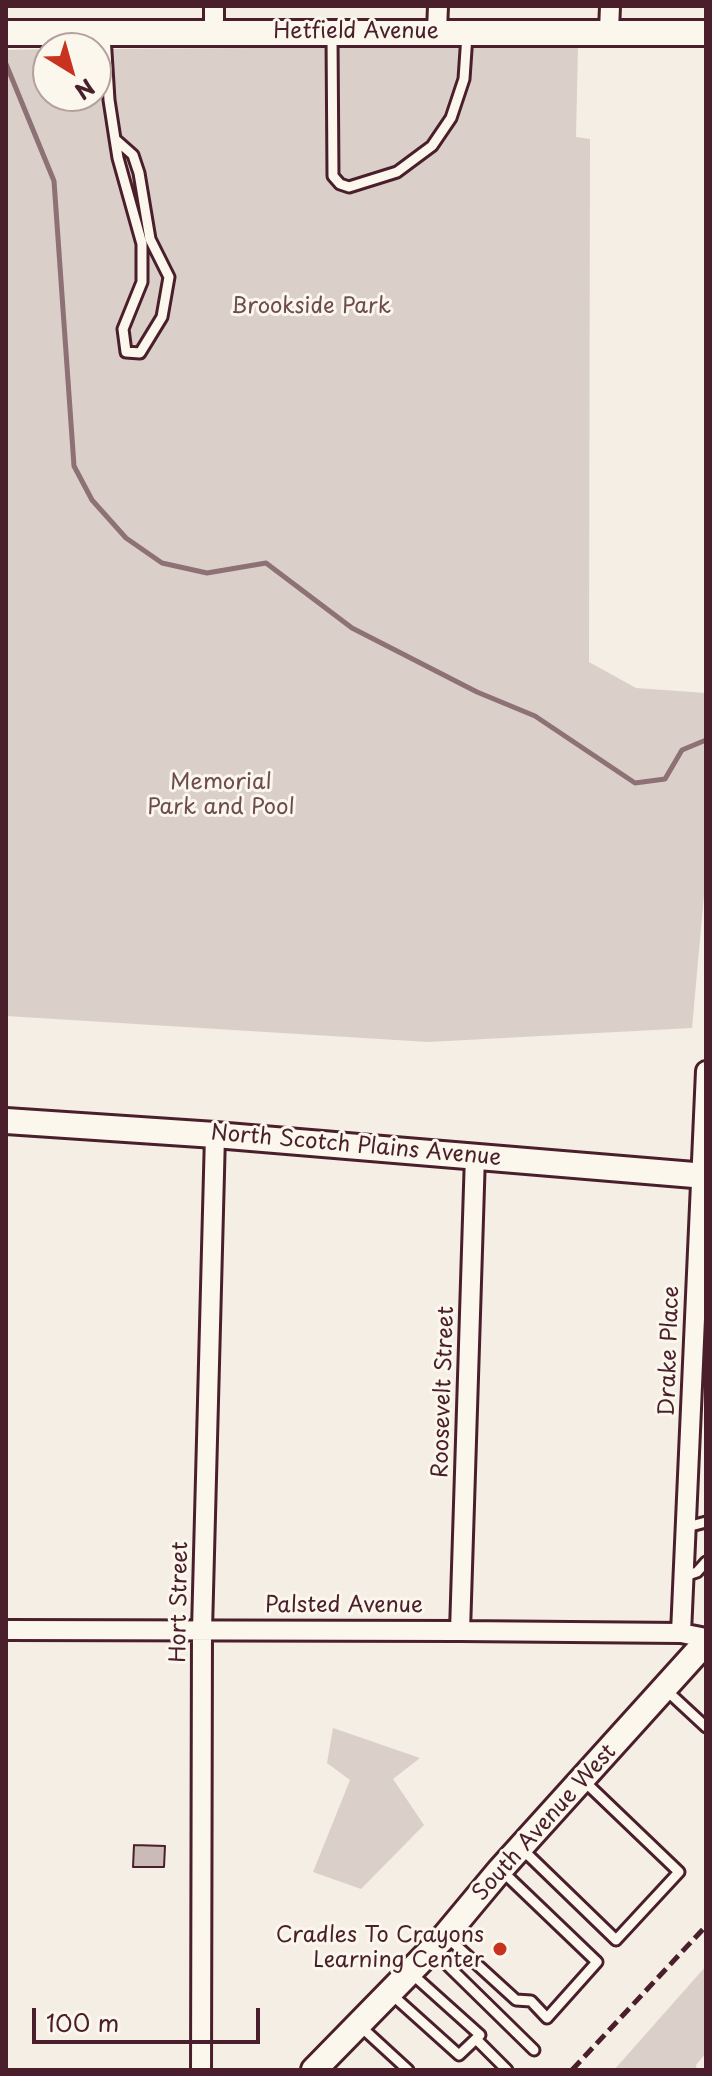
<!DOCTYPE html>
<style>
body{margin:0}
#map{position:relative;width:712px;height:2076px;overflow:hidden;background:#f4eee4;font-family:"Playpen Sans",sans-serif}
canvas{display:block}
.frame{position:absolute;inset:0;border:8px solid #4a1f2b;pointer-events:none}
.north{position:absolute;left:32px;top:32px;width:80px;height:80px;box-sizing:border-box;background:#fbf7ec;border:2px solid #b4a19f;border-radius:50%;rotate:143deg;font-size:22px;font-weight:700;line-height:32px;text-align:center;color:#4a1f2b}
.north::after{content:'';display:block;margin:auto;width:28px;height:36px;background:#c8321e;clip-path:polygon(50% 0,100% 100%,50% 72%,0 100%)}
.scale{position:absolute;left:32px;top:2008px;width:228px;height:36px;box-sizing:border-box;border:4px solid #4a1f2b;border-top:0;padding-left:10px;font-size:24px;line-height:28px;white-space:nowrap;color:#4a1f2b;-webkit-text-stroke:6px #fbf7ec;paint-order:stroke}
</style>
<div id="map">
<canvas width="712" height="2076"></canvas>
<div class="frame"></div>
<div class="north">N</div>
<div class="scale">100 m</div>
</div>
<script>
const g = document.querySelector('canvas').getContext('2d');
g.lineJoin = 'round';
function fillPath(path, color) { g.fillStyle = color; g.fill(path, 'evenodd'); }
const poly = rows => new Path2D(rows.map(r => 'M' + r).join(''));
function strokePath(path, color, width, dash) { g.strokeStyle = color; g.lineWidth = width; g.lineCap = dash ? 'butt' : 'round'; g.setLineDash(dash || []); g.stroke(path); }
function drawText(font, color, halo, rows, align = 'center') {
  g.font = font + ' "Playpen Sans",sans-serif'; g.lineWidth = 6; g.setLineDash([]); g.textBaseline = 'middle'; g.strokeStyle = halo; g.fillStyle = color; for (const [text, x, y, turn = 0] of rows) {
    g.save(); g.translate(x, y); g.rotate((+turn || 0) * Math.PI / 180); g.textAlign = isNaN(turn) ? turn : align; if (halo) g.strokeText(text, 0, 0); g.fillText(text, 0, 0); g.restore();
  }
}
fillPath(poly([
 [578,46,576,137,590,139,589,662,636,688,706,693,706,873,692,1028,428,1042,6,1016,6,50,48,49,48,96,96,96,96,49],
 [333,1728,420,1758,393,1779,424,1825,361,1889,313,1872,350,1780,327,1763],
 [706,1966,706,2053,696,2065,697,2070,614,2070]
]), '#dbd0c9');
strokePath(poly([
 [6,64,54,181,74,466,92,500,126,538,162,563,207,573,266,563,352,628,477,692,535,716,635,783,665,779,682,750,706,740]
]), '#8d7174', 5);
const building = poly([
 [134,1845,165,1846,164,1867,133,1867,134,1845]
]);
fillPath(building, '#cabbb6');
strokePath(building, '#4a1f2b', 2);
const lane = poly([
 [105,36,109,100,115,139,118,158,142,244,142,282,123,329,126,352,140,353,162,317,169,277,150,239,139,173,133,155,115,139],
 [332,36,333,176,340,184,349,187,397,172,432,146,451,118,464,79,467,35],
 [687,1527,706,1522],
 [685,1576,697,1572,706,1562],
 [665,1689,706,1727],
 [521,1848,616,1940,679,1872,584,1781],
 [448,1938,516,2000,531,2001,547,2018,597,1962,502,1871],
 [434,1952,534,2050],
 [390,1993,459,2055,480,2035,412,1974],
 [359,2025,408,2070],
 [476,2039,507,2070]
]);
const street = poly([
 [214,6,214,32],
 [437,31,438,6],
 [609,31,610,6],
 [6,1630,460,1631,681,1633,706,1638],
 [460,1631,475,1155],
 [681,1633,706,1071],
 [201,2070,202,1630,215,1135]
]);
const secondary = poly([
 [6,33,706,33],
 [6,1121,215,1135,706,1176],
 [314,2070,445,1936,500,1870,706,1642]
]);
strokePath(lane, '#4a1f2b', 15);
strokePath(street, '#4a1f2b', 24);
strokePath(secondary, '#4a1f2b', 30);
strokePath(lane, '#fbf7ec', 9);
strokePath(street, '#fbf7ec', 18);
strokePath(secondary, '#fbf7ec', 24);
strokePath(poly([
 [572,2070,706,1926]
]), '#4a1f2b', 5, [12, 6]);
for (const [x, y, r, color] of [
 [500,1949,8,"#c8321e"]
]) { const dot = new Path2D(); dot.arc(x, y, r, 0, 2 * Math.PI); g.fillStyle = color; g.fill(dot); strokePath(dot, '#fbf7ec', 3); }
drawText('22px', '#4a1f2b', '#fbf7ec', [
 ["Hetfield Avenue",356,32],
 ["North Scotch Plains Avenue",356,1146,5],
 ["Drake Place",670,1351,-88],
 ["Roosevelt Street",444,1392,-88],
 ["Hort Street",180,1602,-89],
 ["Palsted Avenue",344,1606],
 ["South Avenue West",545,1823,-48]
]);
drawText('22px', '#6e4b52', '#fbf7ec', [
 ["Brookside Park",311,307],
 ["Memorial",221,783],
 ["Park and Pool",221,808]
]);
drawText('22px', '#4a1f2b', '#fbf7ec', [
 ["Cradles To Crayons",484,1936],
 ["Learning Center",484,1961]
], 'right');
</script>
